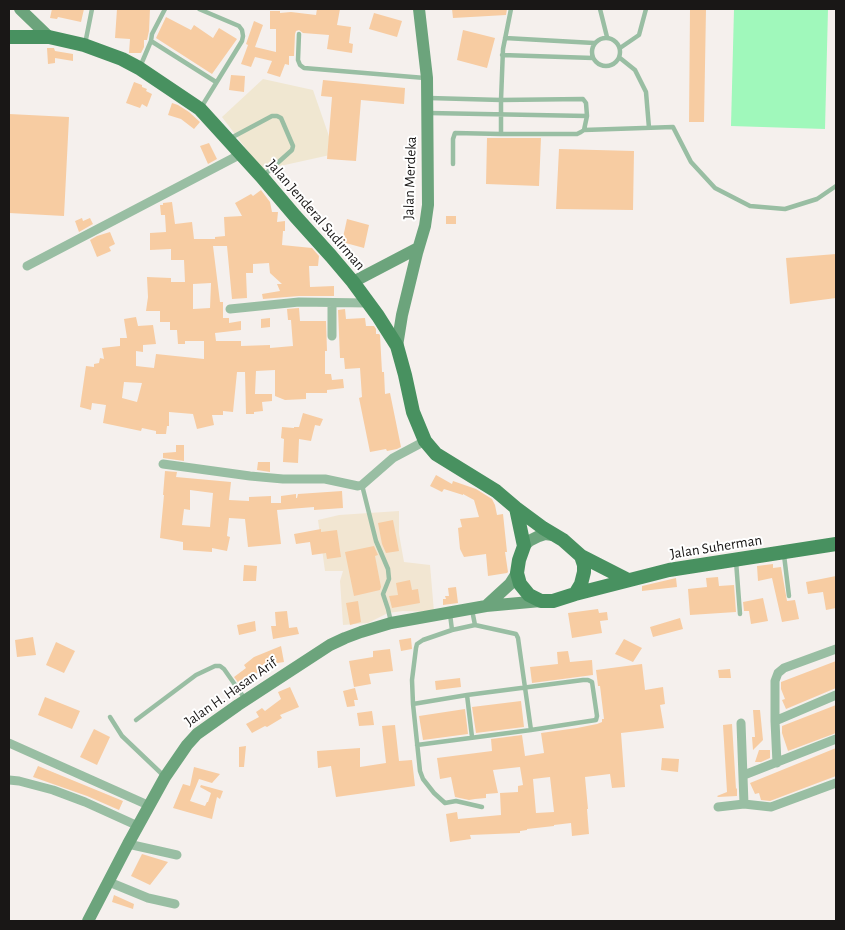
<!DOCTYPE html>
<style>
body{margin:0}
#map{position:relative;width:845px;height:930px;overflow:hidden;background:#f5f0ed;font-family:"Alegreya Sans",sans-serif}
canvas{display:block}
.frame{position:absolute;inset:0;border:10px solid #191716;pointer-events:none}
</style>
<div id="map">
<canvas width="845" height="930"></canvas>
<div class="frame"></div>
</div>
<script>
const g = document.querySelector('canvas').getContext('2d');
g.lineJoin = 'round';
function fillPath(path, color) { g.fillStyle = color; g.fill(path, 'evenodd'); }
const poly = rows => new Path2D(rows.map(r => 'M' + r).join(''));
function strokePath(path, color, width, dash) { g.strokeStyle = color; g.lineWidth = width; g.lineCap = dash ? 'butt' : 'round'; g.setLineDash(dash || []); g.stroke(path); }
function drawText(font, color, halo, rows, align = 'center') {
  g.font = font + ' "Alegreya Sans",sans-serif'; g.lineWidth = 4; g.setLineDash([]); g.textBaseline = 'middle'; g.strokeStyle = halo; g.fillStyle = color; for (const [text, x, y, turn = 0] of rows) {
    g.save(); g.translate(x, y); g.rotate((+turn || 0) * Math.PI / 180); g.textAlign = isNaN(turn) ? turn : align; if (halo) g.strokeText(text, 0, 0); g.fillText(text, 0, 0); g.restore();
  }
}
fillPath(poly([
 [263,79,313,90,331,142,330,155,262,170,222,117]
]), '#f0e7d1');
fillPath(poly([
 [399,511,399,534,404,562,430,565,434,612,403,611,388,613,368,623,343,625,340,581,343,571,325,571,318,520,339,515]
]), '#f2e6d2');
fillPath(poly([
 [734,9,828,9,825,129,731,126]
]), '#a0f8bb');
fillPath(poly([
 [52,9,84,9,81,22,58,17,57,19,50,18],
 [117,9,150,9,149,31,147,40,144,40,144,47,141,53,129,53,130,39,115,38],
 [317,9,340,9,337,25,351,27,349,43,353,44,352,53,327,49,329,35,303,33,299,30,296,31,295,34,294,56,289,56,289,65,285,64,280,77,267,73,272,61,255,57,251,67,241,64,248,45,246,44,254,21,263,25,255,47,276,52,276,29,270,29,270,11,280,11,280,13,291,12,316,15],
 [452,9,507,9,506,15,453,18],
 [690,9,706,9,704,122,689,122],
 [374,13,402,21,397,37,369,29],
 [166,17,191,30,194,25,213,38,219,28,237,39,212,74,156,38],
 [463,30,495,38,487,68,457,60],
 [47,48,54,48,55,51,73,54,73,61,55,58,55,63,48,64],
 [231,75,245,76,244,92,229,90],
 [323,80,405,88,404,104,361,100,356,161,327,159,332,97,321,96],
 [134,82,142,85,142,87,147,89,146,91,152,94,147,107,142,104,140,108,126,103],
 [172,103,178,105,189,112,200,122,194,129,181,119,168,115],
 [9,114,69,117,64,216,9,213],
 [487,138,541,138,539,186,486,184],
 [209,143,217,159,208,164,200,146],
 [559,149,634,151,633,210,556,209],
 [261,190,270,202,272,212,278,212,277,222,285,221,285,231,283,231,282,245,312,248,319,256,318,266,309,266,310,287,334,286,334,296,299,296,263,299,262,294,280,291,277,284,282,284,270,273,269,263,253,264,253,273,246,273,247,298,232,299,227,246,213,246,220,302,223,302,223,318,229,318,229,323,241,321,241,330,215,333,216,341,241,341,241,346,270,345,270,348,293,346,291,320,288,320,287,309,299,308,300,321,326,321,327,351,325,351,325,374,331,374,332,380,343,379,344,388,327,390,327,393,306,393,306,399,285,400,275,396,275,370,256,371,255,394,272,394,272,401,262,402,263,411,254,412,254,414,246,414,245,372,237,372,233,412,223,411,223,415,212,415,214,425,197,429,193,414,169,412,169,426,167,426,166,434,156,434,156,431,142,428,141,431,103,423,106,405,92,403,91,410,80,407,86,366,94,367,94,364,99,363,100,358,104,359,102,348,120,346,120,338,127,338,124,319,136,317,138,326,153,325,156,344,143,345,143,352,136,351,136,366,154,368,156,354,204,359,204,341,185,341,185,344,178,344,177,330,170,330,170,322,160,322,160,311,146,311,148,297,147,277,171,278,171,282,185,282,184,260,171,260,171,249,150,250,150,233,166,232,165,215,161,215,160,205,163,205,163,203,172,202,175,224,192,222,194,239,215,239,215,237,225,236,224,217,242,216,235,203,251,194,253,196],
 [211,283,210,308,193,309,193,284],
 [124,382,142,383,137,402,122,398],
 [446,216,456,216,456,224,446,224],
 [82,218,83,221,90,218,93,224,79,232,75,221],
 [347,219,369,225,364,248,342,242],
 [110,232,115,244,109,247,111,251,97,257,90,240,97,236],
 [836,254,836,298,790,304,786,258],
 [345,309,346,319,365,318,366,326,374,326,376,329,376,334,379,334,380,335,382,372,384,372,385,394,390,393,401,447,397,449,387,451,386,449,370,452,359,398,362,397,360,368,345,369,344,358,340,358,338,310],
 [270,318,270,327,261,328,261,319],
 [303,413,323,419,320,426,315,425,311,441,299,439,298,463,283,462,284,439,281,438,282,427,294,428,294,427,299,427],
 [176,445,184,445,184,461,163,458,163,453,176,452],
 [258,462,270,462,270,472,257,470],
 [165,471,177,472,176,477,231,482,229,500,249,501,249,497,271,496,271,503,281,503,281,496,296,494,296,498,297,498,298,494,342,491,343,508,314,510,314,507,277,510,281,544,248,547,245,519,229,518,227,536,230,537,227,551,212,548,212,552,183,550,183,542,160,538,164,495,163,495],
 [190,490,213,493,210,527,182,525,184,509,190,510],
 [436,475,452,484,453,481,476,489,492,499,495,505,497,515,503,514,507,552,505,552,508,572,507,573,488,576,486,554,464,557,460,549,458,528,462,527,460,519,479,517,474,500,463,494,463,495,444,489,442,492,430,486],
 [393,520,399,551,386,553,382,544,378,523],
 [321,529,321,532,337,530,341,557,327,559,326,553,312,555,310,542,296,544,294,534],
 [374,546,378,555,375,556,381,587,380,590,354,596,345,552],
 [773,564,773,568,781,567,787,601,795,600,799,619,782,622,772,578,758,581,757,566],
 [244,565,257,566,256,581,243,581],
 [836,576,836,608,826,610,823,592,808,594,806,582],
 [718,577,719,586,734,585,736,612,690,615,688,589,707,587,706,578],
 [676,578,677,587,642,591,642,586],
 [410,580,412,590,418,589,420,603,392,608,389,596,398,595,396,583],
 [456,587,458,603,443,605,443,599,446,599,445,596,449,596,448,588],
 [763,598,768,621,751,624,749,611,744,611,743,602],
 [358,601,361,622,350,625,346,603],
 [598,609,599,613,607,612,608,620,600,621,602,633,572,638,568,613],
 [287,611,289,628,297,627,299,634,273,639,271,626,276,626,275,612],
 [680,618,683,629,653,637,650,627],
 [255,621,256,631,239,635,237,625],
 [33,637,36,655,17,657,15,640],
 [411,638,412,649,401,651,399,640],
 [624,639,642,648,633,662,615,654],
 [56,642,75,651,64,673,46,665],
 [281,646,284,662,258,666,261,670,240,685,234,677,246,668,244,665,254,657],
 [390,649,393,671,369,674,371,684,354,687,349,661,373,657,373,651],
 [568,651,570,662,592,660,593,675,532,683,530,667,558,664,557,652],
 [836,661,836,688,786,709,782,700,785,699,781,689,781,682],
 [642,664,645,690,663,687,665,704,660,705,664,728,621,733,625,787,612,788,610,774,585,777,588,809,587,809,589,834,572,836,571,823,554,825,554,826,527,829,527,830,520,831,520,833,470,835,471,839,450,842,446,814,457,812,458,819,501,815,500,793,518,792,518,786,523,785,520,767,493,770,498,793,486,794,486,798,475,799,469,800,455,797,451,777,440,779,437,758,492,751,491,739,522,735,525,756,544,753,541,733,577,728,597,724,602,722,602,719,604,719,600,686,598,686,596,670],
 [550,777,554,812,536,813,533,779],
 [730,669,731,678,719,678,718,670],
 [460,678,461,687,436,690,435,681],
 [290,687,299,707,280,715,282,718,267,727,265,726,252,733,246,724,259,717,256,712,262,708,265,711,281,699,278,692],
 [355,688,358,700,354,700,355,706,347,707,343,691],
 [45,697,80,711,72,729,38,715],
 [521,701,524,727,476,733,472,707],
 [836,705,836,733,788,751,782,733,782,726],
 [465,709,468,734,423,740,419,716],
 [753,710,760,710,763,740,753,750,752,737,755,737],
 [372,711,374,725,359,726,357,713],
 [732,724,736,789,737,788,737,796,718,797,717,796,727,792,723,725],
 [395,725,399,761,412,760,415,786,336,797,331,766,318,768,317,751,360,748,360,767,386,763,382,726],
 [94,729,110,737,97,765,80,757],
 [246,746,244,767,239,767,239,747],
 [836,748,836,776,770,801,761,800,759,793,755,794,750,783],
 [759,750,770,750,770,758,761,762,755,762],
 [662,758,679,759,678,772,661,770],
 [38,766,123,801,119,810,87,796,33,777],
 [194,767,220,774,212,783,199,779,190,801,205,806,207,802,208,802,211,793,200,787,201,785,223,791,220,799,217,797,212,819,173,808,183,784,190,786],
 [142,854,168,862,150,885,131,876],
 [114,895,134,904,133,909,112,902]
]), '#f7cca2');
strokePath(poly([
 [199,9,239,26,242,30,243,36,242,41,202,106],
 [600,9,607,37],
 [299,34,298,60,300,65,304,68,425,78],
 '592 52a14 14 0 1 1 28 0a14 14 0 1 1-28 0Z',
 [505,38,594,43],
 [151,41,216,82],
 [85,44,92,9],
 [620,48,639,35,646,9],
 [502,55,593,58],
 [620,58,635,70,646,92,649,128],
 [140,67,151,41,152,34,165,9],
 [429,98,501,100,583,99,586,103,587,116,584,130],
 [429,113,587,116],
 [501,134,577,134,581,132,584,130,673,127,691,162,715,188,750,206,785,209,817,199,836,186],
 [229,139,272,116,277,116,281,118,293,146,292,150,263,176],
 [453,164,453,139,455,133,501,134,501,100,503,49,511,9],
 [362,485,376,541,388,569,389,579,383,594,388,609,391,622],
 [784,555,789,596],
 [736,561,740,614],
 [472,610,475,625],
 [450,614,452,630],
 [413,704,467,695],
 [110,717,122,736,164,776],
 [136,720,196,675,215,666,220,666,224,669,245,699],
 [472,737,467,695,583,680,588,680,592,682,597,716,596,720,531,730],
 [417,745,531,730,518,638,516,634,475,625,452,630,423,640,417,644,416,648,412,680,413,704,420,771,423,779,434,793,445,803,456,801,482,807]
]), '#99bea3', 4.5);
strokePath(poly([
 [27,266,241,154],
 [230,309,299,302,368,303],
 [332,336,332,303],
 [163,464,250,476,283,479,325,479,358,486,362,485,393,458,425,441],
 [775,721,836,695],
 [741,723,744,804,771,807,836,783],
 [9,743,150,806],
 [777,763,775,721,775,681,778,673,784,668,836,649],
 [744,775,836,739],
 [9,780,19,781,53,790,85,802,138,826],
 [718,807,744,804],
 [128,844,177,855],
 [109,882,148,898,175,904]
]), '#99bea3', 9);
strokePath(poly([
 [20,9,49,37],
 [353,282,418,248],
 [397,346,402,315,417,253,425,226,428,205,427,78,419,9],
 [524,546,529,541,539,536,545,534,553,535],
 [486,606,510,584,517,573],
 [88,921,128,844,165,777,187,745,197,734,238,705,330,645,345,638,361,632,391,623,486,606,541,601]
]), '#6ca47c', 12);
strokePath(poly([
 [9,37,49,37,84,45,122,59,139,68,200,109,261,176,295,216,331,256,353,282,378,316,397,346,405,375,413,412,425,441,436,454,496,491,516,508,543,528,563,540,581,556,584,565,584,572,581,584,575,594,553,601,541,601,529,595,520,584,517,573,519,560,524,546,516,508],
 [581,556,628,580],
 [575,594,669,570,836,544]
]), '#489160', 14);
drawText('15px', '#191716', '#fff', [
 ["Jalan Merdeka",410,178,-88],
 ["Jalan Jenderal Sudirman",316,215,49],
 ["Jalan Suherman",716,547,-9],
 ["Jalan H. Hasan Arif",231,692,-35]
]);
</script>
